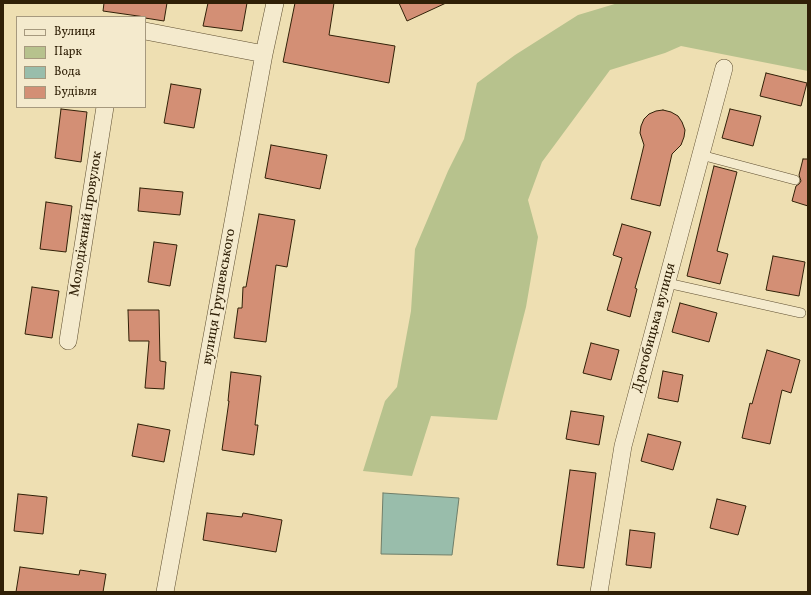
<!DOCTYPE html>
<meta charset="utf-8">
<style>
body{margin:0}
#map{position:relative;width:811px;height:595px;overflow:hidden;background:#eedfb2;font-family:Vollkorn,serif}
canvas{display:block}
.frame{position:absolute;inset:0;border:4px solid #302007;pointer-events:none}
.legend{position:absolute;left:16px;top:16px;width:130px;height:92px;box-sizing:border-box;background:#f4eacd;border:1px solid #a6997e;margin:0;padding:5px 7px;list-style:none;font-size:12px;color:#302007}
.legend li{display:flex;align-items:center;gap:8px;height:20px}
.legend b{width:20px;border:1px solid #a6997e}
</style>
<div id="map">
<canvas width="811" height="595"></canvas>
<div class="frame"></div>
<ul class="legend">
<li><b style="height:5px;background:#f4eacd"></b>Вулиця</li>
<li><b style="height:11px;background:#b7c28d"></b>Парк</li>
<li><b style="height:11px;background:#99bdab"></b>Вода</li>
<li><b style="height:11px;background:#d38f75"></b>Будівля</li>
</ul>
</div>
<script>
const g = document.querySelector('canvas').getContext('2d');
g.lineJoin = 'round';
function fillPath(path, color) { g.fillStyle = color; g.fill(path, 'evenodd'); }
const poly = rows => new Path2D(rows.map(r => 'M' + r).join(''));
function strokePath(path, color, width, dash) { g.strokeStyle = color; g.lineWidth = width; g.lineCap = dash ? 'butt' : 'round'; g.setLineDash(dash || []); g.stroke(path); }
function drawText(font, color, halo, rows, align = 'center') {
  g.font = font + ' Vollkorn,serif'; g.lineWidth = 3.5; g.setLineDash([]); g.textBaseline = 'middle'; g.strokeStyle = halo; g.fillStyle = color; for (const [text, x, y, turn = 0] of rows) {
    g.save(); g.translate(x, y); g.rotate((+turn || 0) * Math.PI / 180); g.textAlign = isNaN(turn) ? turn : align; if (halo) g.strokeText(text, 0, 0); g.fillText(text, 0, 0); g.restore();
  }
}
fillPath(poly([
 [618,3,808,3,808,71,681,46,665,53,610,70,542,162,528,200,538,237,526,307,497,420,431,416,412,476,363,471,385,401,397,387,411,311,415,249,448,171,464,139,477,83,515,55,578,15]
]), '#b7c28d');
const water = poly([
 [383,493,459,498,452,555,381,554,383,493]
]);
fillPath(water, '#99bdab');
strokePath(water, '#6f7e69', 1);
const building = poly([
 [104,3,167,3,164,21,145,18,145,17,103,11,104,3],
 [208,3,247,3,242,31,203,26,208,3],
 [295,3,334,3,329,35,395,46,389,83,283,62,295,3],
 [399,3,446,3,407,21,399,3],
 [766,73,807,83,801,106,760,96,766,73],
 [171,84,201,89,194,128,164,123,171,84],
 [61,109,87,112,81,162,55,158,61,109],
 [730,109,761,116,753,146,722,138,730,109],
 [663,110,671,112,678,116,682,122,685,130,684,137,681,145,672,154,660,206,631,199,644,145,640,133,641,126,644,119,649,114,656,111,663,110],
 [271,145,327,155,320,189,265,178,271,145],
 [803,159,808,159,808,206,792,201,796,186,799,184,801,181,799,175,803,159],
 [714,166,737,172,717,251,728,254,720,284,687,276,714,166],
 [140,188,183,192,180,215,138,211,140,188],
 [46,202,72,206,66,252,40,249,46,202],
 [259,214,295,220,287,267,276,265,266,342,234,338,238,308,242,308,243,287,246,287,259,214],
 [622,224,651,232,635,288,637,289,630,317,607,310,622,258,613,255,622,224],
 [154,242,177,245,170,286,148,282,154,242],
 [773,256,805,262,799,296,766,290,773,256],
 [32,287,59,291,52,338,25,334,32,287],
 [680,303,717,313,709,342,672,332,680,303],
 [128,310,159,310,160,361,166,362,164,389,145,388,149,341,129,341,128,310],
 [591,343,619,350,611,380,583,373,591,343],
 [767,350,800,360,791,393,782,390,770,444,742,438,750,403,752,404,767,350],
 [663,371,683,375,678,402,658,398,663,371],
 [231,372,261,376,255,425,258,425,254,455,222,450,229,401,228,401,231,372],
 [571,411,604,416,599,445,566,439,571,411],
 [138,424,170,430,164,462,132,456,138,424],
 [648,434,681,442,673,470,641,461,648,434],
 [570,470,596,473,584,568,557,565,570,470],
 [18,494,47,497,43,534,14,531,18,494],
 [717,499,746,506,738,535,710,528,717,499],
 [207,513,242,517,243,513,282,520,276,552,203,540,207,513],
 [630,530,655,533,651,568,626,565,630,530],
 [20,567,79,575,80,570,106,574,103,592,16,592,20,567]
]);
fillPath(building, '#d38f75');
strokePath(building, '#302007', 1);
const lane = poly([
 [701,155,795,180],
 [667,283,801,313]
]);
const street = poly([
 [145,31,264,54],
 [68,341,105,107],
 [165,592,264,54,275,3],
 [599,592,623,446,724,68]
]);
strokePath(lane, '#605032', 10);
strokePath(street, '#605032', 18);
strokePath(lane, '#f4eacd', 9);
strokePath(street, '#f4eacd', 17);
drawText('14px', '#302007', '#f4eacd', [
 ["Молодіжний провулок",87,224,-81],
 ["вулиця Грушевського",220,297,-80],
 ["Дрогобицька вулиця",655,328,-75]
]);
</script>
